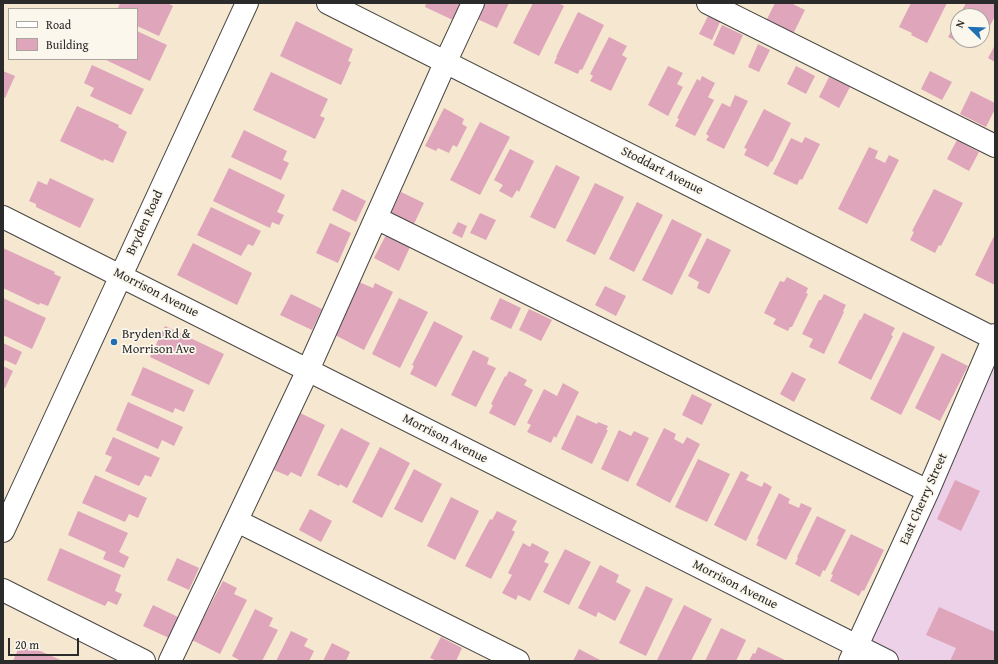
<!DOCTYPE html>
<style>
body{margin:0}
#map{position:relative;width:998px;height:664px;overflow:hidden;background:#f6e7d0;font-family:"Gentium Book Plus",serif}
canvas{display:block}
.frame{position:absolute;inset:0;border:4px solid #2b2b2b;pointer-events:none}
.legend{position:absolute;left:8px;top:8px;width:130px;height:52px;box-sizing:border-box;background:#fbf7ec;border:1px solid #a8a59f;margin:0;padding:5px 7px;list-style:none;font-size:12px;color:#2b2b2b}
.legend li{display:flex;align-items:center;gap:8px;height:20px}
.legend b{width:20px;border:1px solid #a8a59f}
.north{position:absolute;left:950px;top:8px;width:40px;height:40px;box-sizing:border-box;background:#fbf7ec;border:1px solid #a8a59f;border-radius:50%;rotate:293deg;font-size:11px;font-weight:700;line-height:16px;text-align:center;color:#2b2b2b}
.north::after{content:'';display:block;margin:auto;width:14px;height:18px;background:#1f6fb2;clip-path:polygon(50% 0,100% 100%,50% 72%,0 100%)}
.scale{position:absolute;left:8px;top:638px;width:71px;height:18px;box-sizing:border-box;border:2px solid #2b2b2b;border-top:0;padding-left:5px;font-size:12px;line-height:14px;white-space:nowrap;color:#2b2b2b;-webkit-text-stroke:3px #fbf7ec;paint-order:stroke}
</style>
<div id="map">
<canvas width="998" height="664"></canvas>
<div class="frame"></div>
<ul class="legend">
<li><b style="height:5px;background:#fff"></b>Road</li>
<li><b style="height:11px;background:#dea5bb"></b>Building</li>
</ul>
<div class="north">N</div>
<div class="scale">20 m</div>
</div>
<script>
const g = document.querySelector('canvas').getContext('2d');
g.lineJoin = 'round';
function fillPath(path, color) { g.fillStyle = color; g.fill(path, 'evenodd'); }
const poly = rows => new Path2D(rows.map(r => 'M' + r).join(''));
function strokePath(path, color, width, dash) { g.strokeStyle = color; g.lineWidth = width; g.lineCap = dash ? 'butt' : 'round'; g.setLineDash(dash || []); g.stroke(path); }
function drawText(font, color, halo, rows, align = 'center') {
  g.font = font + ' "Gentium Book Plus",serif'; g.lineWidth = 3.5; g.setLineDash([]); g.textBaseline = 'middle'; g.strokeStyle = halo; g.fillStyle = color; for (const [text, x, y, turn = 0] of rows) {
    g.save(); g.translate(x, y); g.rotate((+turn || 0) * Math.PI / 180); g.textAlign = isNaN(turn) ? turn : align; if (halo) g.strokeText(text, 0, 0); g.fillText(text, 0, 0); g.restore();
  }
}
fillPath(poly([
 [995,339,995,661,847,661]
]), '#ecd1e9');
fillPath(poly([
 [120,3,167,3,173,6,159,36,137,26,137,9,120,9,118,8],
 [426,3,463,3,455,21,425,7],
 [483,3,509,3,497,28,475,18],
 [533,3,558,3,564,6,539,56,513,43],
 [775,3,791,3,805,10,793,34,766,21],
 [911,3,947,3,927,43,911,35,912,33,899,27],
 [966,3,995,3,995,16,980,45,971,40,968,47,948,37,958,18,958,40,982,40,982,16,959,16],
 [578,12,604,25,582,70,580,69,578,74,554,63,557,57,556,57],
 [708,16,720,22,712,40,699,34],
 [296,21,353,49,348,61,351,62,341,85,280,56],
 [722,25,743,35,734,55,713,45],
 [137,31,167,45,150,81,104,59,137,59],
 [609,37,627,46,622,55,627,58,611,91,590,81,593,76,590,74],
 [758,44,770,50,759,72,748,67],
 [995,45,995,62,988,58],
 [92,65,144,89,131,115,90,96,94,88,84,83],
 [668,66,683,73,677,84,683,87,668,116,648,105],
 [796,66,815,76,806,94,787,84],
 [3,71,15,76,5,98,3,97],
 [930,71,952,82,942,100,921,89],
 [271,72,328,99,320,116,325,118,315,139,253,110],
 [702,76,715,83,708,97,714,100,695,136,675,126,679,119,677,118,697,79,700,81],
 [829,77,850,87,839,108,819,97],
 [971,91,995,103,995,109,986,127,960,114],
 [735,95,748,101,724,149,706,140,709,136,706,134,722,103,730,107],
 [77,106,119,125,118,127,127,132,113,163,104,159,103,161,60,141],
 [444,108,464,119,462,124,467,127,457,147,453,145,449,153,438,148,436,151,425,146],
 [764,109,791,123,772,162,771,161,768,167,744,155,747,149,744,148],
 [480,122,510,137,480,195,450,180],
 [244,130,287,151,283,160,289,163,281,180,231,157],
 [805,137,820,144,802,180,800,179,797,185,773,174,791,138,802,143],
 [957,140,979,152,969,171,947,159],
 [869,147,878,151,875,158,885,163,889,155,899,160,867,224,838,209],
 [510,149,534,161,519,192,517,190,512,198,499,191,503,185,494,180],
 [556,165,580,177,555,229,530,217],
 [229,168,285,195,277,212,284,215,279,225,272,222,270,228,213,201],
 [50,178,94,199,80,228,36,207,36,204,29,201,38,181,47,185],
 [595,183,624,197,595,255,566,241],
 [342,189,366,201,356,222,332,210],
 [934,189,963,203,941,246,939,245,935,253,910,240,914,232,912,231],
 [401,192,424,203,413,226,390,215],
 [637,202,663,215,634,272,609,259],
 [211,207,261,231,253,246,248,244,241,256,197,235],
 [480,213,496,220,486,240,470,233],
 [672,219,702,234,672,295,642,280],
 [458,222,467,226,462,238,452,233],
 [330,223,351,233,338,263,316,253],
 [995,234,995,285,975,275],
 [386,235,410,247,399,271,374,258],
 [707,238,731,250,709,294,697,288,699,282,688,276],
 [193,243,252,273,237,305,177,275],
 [3,248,55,272,54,274,61,277,48,306,40,303,39,305,3,288],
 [787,277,808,288,806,293,808,294,792,327,790,327,788,331,773,324,776,319,764,313,780,281,784,282],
 [359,282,373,288,375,283,393,292,364,350,333,334],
 [605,286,626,296,616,316,595,305],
 [291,294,322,309,312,330,280,315],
 [824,294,846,305,843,311,844,312,824,354,809,347,813,339,802,334,819,300,821,300],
 [3,298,46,318,32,349,3,335],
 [399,298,428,312,400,368,372,354],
 [500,298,521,308,511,329,490,319],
 [529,309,552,320,541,341,519,330],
 [864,313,895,328,891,335,893,336,871,380,838,363,860,319,861,320],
 [434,321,463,336,436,387,410,374,414,366,412,365],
 [165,326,224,354,209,385,150,357],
 [903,332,935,347,901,415,870,399],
 [3,343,22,352,16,365,5,360,3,364],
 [473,350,489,358,487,364,496,368,476,407,451,395],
 [942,353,968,366,940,421,915,408],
 [3,366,13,371,5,388,3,387],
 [143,367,194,390,184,412,175,408,173,413,131,395],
 [509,371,527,380,524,385,533,390,515,426,489,413,493,405,491,404,505,376,506,377],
 [792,372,806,379,794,402,780,394],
 [563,383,579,392,556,438,554,436,551,443,527,432,531,425,527,423,544,389,557,396],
 [692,394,712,404,702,425,682,415],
 [128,402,183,427,174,446,162,440,158,449,116,430],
 [296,411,325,425,301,477,291,472,288,476,274,470,277,462,272,460],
 [577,415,597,424,598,422,608,426,606,430,608,430,592,464,561,449],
 [341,428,370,443,347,488,340,484,339,486,317,475],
 [664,428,676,434,674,439,683,444,687,437,700,444,670,503,636,485],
 [619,430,631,436,634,431,649,438,628,482,601,469],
 [113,437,160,458,151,477,145,475,139,486,105,471,112,457,105,454],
 [380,447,410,463,382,518,352,502],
 [698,459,730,474,707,522,675,507],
 [414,469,442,484,422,523,394,509],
 [741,471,749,475,746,480,762,487,764,482,772,487,746,541,714,525],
 [95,475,147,498,138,518,129,514,125,522,82,503],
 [955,480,980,491,961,531,937,519],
 [779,493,790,499,788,503,799,508,801,503,812,508,786,560,756,545,759,539,757,539],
 [451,497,479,511,455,560,427,546],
 [310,509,332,521,321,542,299,530],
 [78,511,128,533,119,552,129,557,124,568,103,559,106,552,68,535],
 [497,511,517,521,512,530,515,532,491,579,465,566,490,519,492,520],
 [817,516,846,530,825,571,823,570,820,577,795,564,798,558,797,557],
 [851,534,884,550,864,591,862,590,859,596,830,581,833,575,831,574],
 [523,543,530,547,532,543,549,552,544,562,549,564,530,601,518,595,516,600,502,593,512,575,508,573],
 [60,548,121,575,115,591,122,594,117,605,108,601,105,606,47,580],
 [565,549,591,562,569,605,543,592],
 [177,558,199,568,189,590,167,580],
 [600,565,619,575,616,582,631,590,615,621,598,612,596,617,578,608],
 [223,581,237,588,234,594,247,600,220,654,192,640],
 [646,586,673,599,646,656,619,643],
 [153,605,178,617,169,638,143,626],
 [684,605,712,619,691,661,659,661,657,660],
 [939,607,995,632,995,661,950,661,956,648,926,635],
 [255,609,273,618,269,626,278,630,262,661,241,661,232,656],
 [721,628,746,640,736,661,705,661],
 [291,631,308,639,304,646,314,651,309,661,276,661],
 [441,637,462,648,456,661,437,661,430,658],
 [332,643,350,652,346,661,323,661],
 [20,645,28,649,29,646,63,661,13,661],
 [758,647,787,661,749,661,753,653,755,654],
 [579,649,602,661,573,661]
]), '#dea5bb');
const minor = poly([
 [328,3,995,339],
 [708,3,995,146],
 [3,217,887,661],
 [376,218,928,491],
 [237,521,518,661],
 [3,531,247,3],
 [3,590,144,661],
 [170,661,308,370,446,61,473,3],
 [850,661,928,491,995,335]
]);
strokePath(minor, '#494744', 24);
strokePath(minor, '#fff', 22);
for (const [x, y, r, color] of [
 [114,342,4,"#1f6fb2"]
]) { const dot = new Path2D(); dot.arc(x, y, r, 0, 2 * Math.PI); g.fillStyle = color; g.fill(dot); strokePath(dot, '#fbf7ec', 1.5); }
drawText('13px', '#2b2b2b', '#fbf7ec', [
 ["Stoddart Avenue",662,171,27],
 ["Bryden Road",145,223,-65],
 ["Morrison Avenue",156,293,27],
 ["Morrison Avenue",445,439,27],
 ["East Cherry Street",924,499,-66],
 ["Morrison Avenue",735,585,27]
]);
drawText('13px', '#2b2b2b', '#fbf7ec', [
 ["Bryden Rd &",122,335],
 ["Morrison Ave",122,350]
], 'left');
</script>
